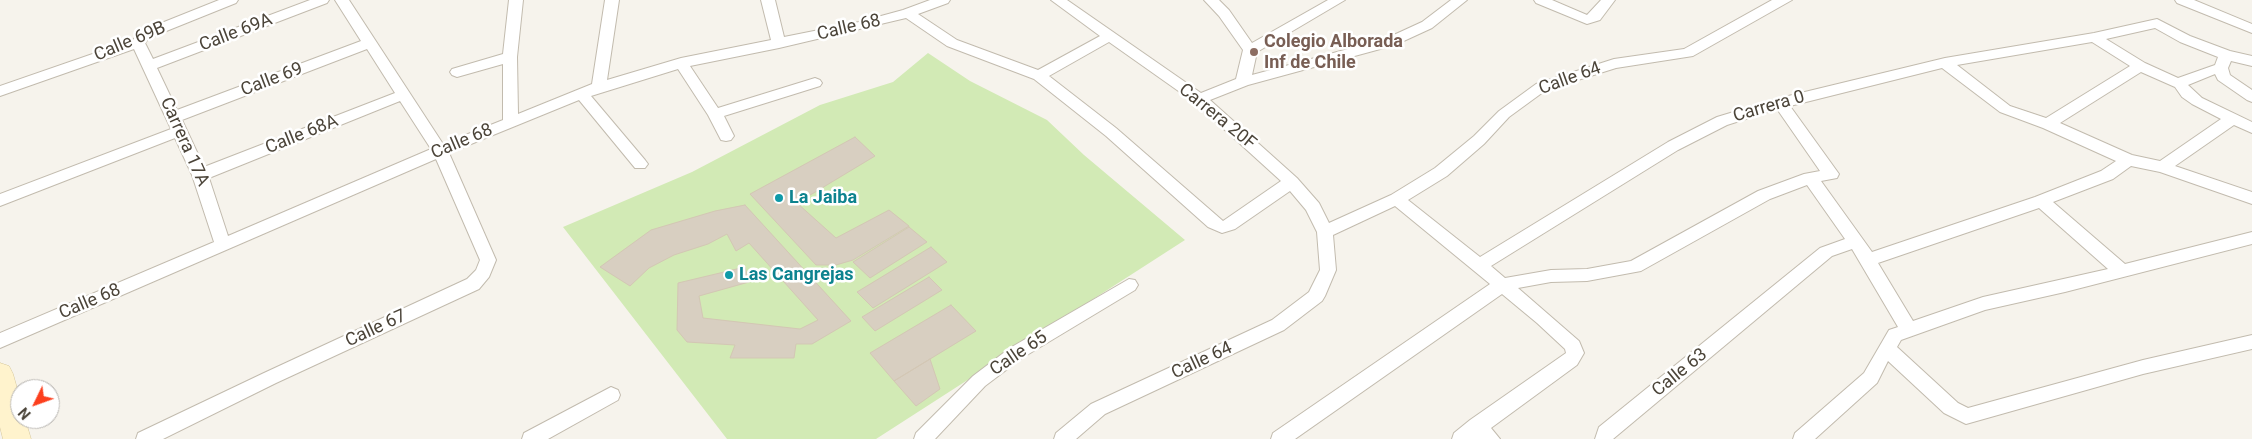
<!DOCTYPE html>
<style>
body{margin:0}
#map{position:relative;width:2252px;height:439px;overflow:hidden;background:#f6f3ec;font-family:Roboto,sans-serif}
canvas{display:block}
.north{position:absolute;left:10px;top:379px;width:50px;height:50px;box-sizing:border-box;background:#fff;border:1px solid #b7b4b0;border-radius:50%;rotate:228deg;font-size:14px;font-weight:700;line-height:20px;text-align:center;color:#4b4439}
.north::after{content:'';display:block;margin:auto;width:18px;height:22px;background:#fc3f1d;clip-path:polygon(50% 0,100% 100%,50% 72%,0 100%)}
</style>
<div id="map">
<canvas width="2252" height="439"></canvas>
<div class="north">N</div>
</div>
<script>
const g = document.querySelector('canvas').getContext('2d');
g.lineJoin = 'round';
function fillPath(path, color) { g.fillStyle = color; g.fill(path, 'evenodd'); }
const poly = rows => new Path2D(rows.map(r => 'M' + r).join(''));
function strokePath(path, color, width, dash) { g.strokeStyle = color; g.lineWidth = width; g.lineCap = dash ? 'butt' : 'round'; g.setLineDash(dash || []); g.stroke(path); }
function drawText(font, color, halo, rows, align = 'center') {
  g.font = font + ' Roboto,sans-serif'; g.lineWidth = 5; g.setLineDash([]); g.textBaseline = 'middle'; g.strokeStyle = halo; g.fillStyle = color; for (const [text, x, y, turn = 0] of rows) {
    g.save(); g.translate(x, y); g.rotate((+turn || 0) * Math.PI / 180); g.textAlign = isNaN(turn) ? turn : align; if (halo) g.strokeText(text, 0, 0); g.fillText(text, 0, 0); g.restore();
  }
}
fillPath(poly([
 [928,53,970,81,1047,120,1084,155,1185,240,876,439,727,439,563,227,692,172,820,105,893,82]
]), '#d2eab5');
const building = poly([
 [855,137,875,156,797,203,836,238,889,210,909,226,853,260,836,265,816,265,750,194,855,137],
 [745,205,851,321,812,344,796,344,794,358,730,358,735,345,687,342,677,330,678,283,745,267,749,282,699,296,703,318,800,329,818,320,749,243,736,251,727,234,708,244,674,255,649,268,630,286,600,267,651,230,715,211,745,205],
 [909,227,927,242,870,278,853,262,909,227],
 [931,247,947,262,873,308,857,292,931,247],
 [929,277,942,290,875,331,862,317,929,277],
 [951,305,976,331,894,381,870,353,951,305],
 [930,359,940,389,916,406,894,381,930,359]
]);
fillPath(building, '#d8cfc1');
strokePath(building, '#d3c7b4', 1);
const street = poly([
 [219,0,238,0,236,3,149,38,145,43,153,59,310,0,329,0,327,3,157,68,177,110,361,41,335,0,349,0,443,144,503,120,503,64,457,77,452,75,450,72,452,69,503,54,509,0,523,0,517,57,518,114,592,84,605,0,619,0,607,80,681,58,771,40,761,0,775,0,784,37,859,22,903,10,930,0,950,0,948,3,918,14,957,40,1038,70,1100,36,1051,0,1067,0,1201,93,1236,79,1243,50,1219,16,1204,0,1219,0,1229,10,1252,43,1328,0,1345,0,1257,52,1252,75,1385,39,1422,22,1451,0,1467,0,1432,28,1395,45,1248,85,1210,100,1297,178,1319,203,1329,223,1391,195,1435,168,1474,136,1499,111,1536,84,1614,59,1684,49,1772,0,1792,0,1693,56,1616,68,1546,90,1509,117,1484,144,1447,176,1408,200,1480,257,1668,142,1717,117,1780,98,1945,58,2094,33,2157,19,2190,36,2230,51,2252,56,2252,66,2231,61,2228,68,2230,75,2252,90,2252,102,2247,100,2218,80,2215,74,2188,85,2202,98,2252,122,2252,133,2234,125,2175,166,2252,192,2252,204,2160,172,2131,166,2113,179,2053,202,2125,264,2252,232,2252,244,2065,292,1985,310,1901,340,1897,347,1958,403,1968,408,2143,360,2252,335,2252,349,2143,374,1966,424,1944,413,1888,361,1877,383,1815,439,1793,439,1795,433,1864,373,1889,330,1898,327,1852,249,1832,256,1613,439,1595,439,1599,427,1820,248,1845,239,1807,185,1770,199,1641,271,1587,281,1551,282,1518,288,1579,341,1584,353,1577,365,1491,428,1500,439,1452,439,1454,433,1470,420,1566,353,1565,349,1537,323,1502,294,1295,439,1271,439,1273,433,1490,284,1395,206,1333,235,1336,270,1325,296,1322,301,1284,330,1105,414,1076,439,1054,439,1056,433,1091,404,1272,320,1309,292,1320,270,1317,232,1306,210,1290,191,1235,229,1222,233,1208,227,1106,136,1034,79,947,46,906,18,779,48,690,66,718,108,815,78,820,80,822,83,820,86,724,116,734,136,731,140,726,141,721,140,708,115,678,69,591,96,645,160,648,164,645,168,635,168,579,100,449,153,496,260,489,277,479,289,276,383,163,439,136,439,138,433,264,373,467,279,476,270,480,260,436,159,0,348,0,333,214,242,192,175,175,138,0,206,0,194,171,129,134,49,0,96,0,86,133,40,139,32,219,0],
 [2155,28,2180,42,2218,57,2215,65,2178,78,2145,63,2106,39,2155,28],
 [1109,42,1194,102,1281,181,1223,221,1116,128,1049,76,1109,42],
 [2092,42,2130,66,2046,118,2010,106,1957,65,2092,42],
 [367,49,395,93,204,167,182,120,367,49],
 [1942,68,2000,112,2043,128,2116,161,2101,171,2035,197,1872,252,1821,181,1837,178,1839,174,1790,106,1942,68],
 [2141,72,2175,87,2182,97,2192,104,2221,119,2160,161,2132,155,2060,123,2141,72],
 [400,101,431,149,228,236,209,178,400,101],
 [1777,109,1820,171,1804,174,1758,191,1631,261,1587,269,1551,270,1505,278,1491,266,1678,150,1727,125,1777,109],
 [2039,208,2108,269,1983,297,1913,321,1878,263,2039,208],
 [1534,0,1552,0,1587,15,1601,0,1615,0,1600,20,1587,24,1536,3,1534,0],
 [2175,0,2194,0,2252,24,2252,33,2177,3,2175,0],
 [1129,279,1135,280,1138,285,1135,290,1022,358,985,386,935,439,914,439,916,433,973,376,1010,348,1129,279],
 [611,387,618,390,620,395,618,400,548,439,522,439,524,433,611,387]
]);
const secondary = poly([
 [0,363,9,366,13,374,20,399,20,419,25,419,31,439,3,439,0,427,0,363]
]);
strokePath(street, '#c2bbae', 2);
strokePath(secondary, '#d6c79b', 1);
fillPath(street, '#fff');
fillPath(secondary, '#fff3cd');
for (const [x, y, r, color] of [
 [1254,52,5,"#8d6e63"],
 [779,198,5,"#0f9aa8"],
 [729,275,5,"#0f9aa8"]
]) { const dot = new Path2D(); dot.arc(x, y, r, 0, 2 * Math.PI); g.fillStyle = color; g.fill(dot); strokePath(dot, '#fff', 2); }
drawText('18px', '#4b4439', '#fff', [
 ["Calle 68",849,28,-13],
 ["Calle 69A",236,33,-21],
 ["Calle 69B",130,42,-23],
 ["Calle 64",1570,79,-20],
 ["Calle 69",272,80,-21],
 ["Carrera 0",1769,107,-16],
 ["Carrera 20F",1217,117,39],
 ["Calle 68A",302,135,-22],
 ["Carrera 17A",184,142,66],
 ["Calle 68",462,142,-23],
 ["Calle 68",90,302,-23],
 ["Calle 67",376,329,-25],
 ["Calle 65",1019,354,-34],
 ["Calle 64",1202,361,-25],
 ["Calle 63",1680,373,-39]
]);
drawText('bold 18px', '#785e54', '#fff', [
 ["Colegio Alborada",1264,42],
 ["Inf de Chile",1264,63]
], 'left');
drawText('bold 18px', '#0d838f', '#fff', [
 ["La Jaiba",789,198],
 ["Las Cangrejas",739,275]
], 'left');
</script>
